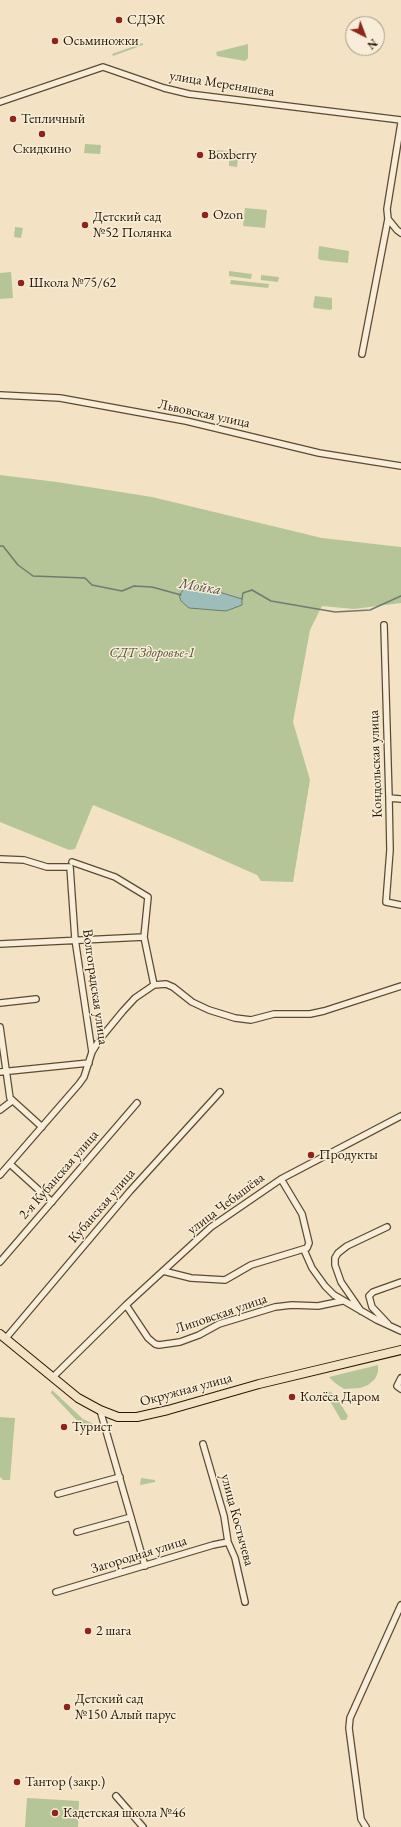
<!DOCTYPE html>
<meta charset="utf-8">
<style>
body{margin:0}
#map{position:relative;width:401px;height:1827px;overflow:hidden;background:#f3e3c4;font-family:"EB Garamond",serif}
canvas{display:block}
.north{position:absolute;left:345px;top:16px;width:40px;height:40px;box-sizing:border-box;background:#f7edd9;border:1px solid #a59782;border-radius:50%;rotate:138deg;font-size:11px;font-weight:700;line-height:16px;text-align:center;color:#2a1700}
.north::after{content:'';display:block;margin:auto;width:14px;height:18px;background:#8f2418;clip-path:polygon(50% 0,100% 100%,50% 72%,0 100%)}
</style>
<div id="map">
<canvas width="401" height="1827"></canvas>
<div class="north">N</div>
</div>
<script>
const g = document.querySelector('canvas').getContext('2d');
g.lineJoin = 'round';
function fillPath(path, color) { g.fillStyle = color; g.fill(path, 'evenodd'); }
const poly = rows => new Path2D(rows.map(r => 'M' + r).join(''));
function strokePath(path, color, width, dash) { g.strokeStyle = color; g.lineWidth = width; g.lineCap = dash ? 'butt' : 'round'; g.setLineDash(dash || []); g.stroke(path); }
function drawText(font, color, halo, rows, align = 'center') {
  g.font = font + ' "EB Garamond",serif'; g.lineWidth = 3; g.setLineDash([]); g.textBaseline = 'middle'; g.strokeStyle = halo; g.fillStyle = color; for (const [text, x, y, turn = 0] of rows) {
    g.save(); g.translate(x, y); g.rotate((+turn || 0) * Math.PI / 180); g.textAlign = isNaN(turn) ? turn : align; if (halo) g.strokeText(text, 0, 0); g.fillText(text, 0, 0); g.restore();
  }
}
fillPath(poly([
 [143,43,143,45,113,56,112,54],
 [248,44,248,58,245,61,217,56,216,52],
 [85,144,101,145,100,154,84,153],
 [217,150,239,152,237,167,229,166,229,158,216,157],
 [245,208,267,210,265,228,243,226],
 [15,227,23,228,21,238,14,237],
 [319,246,349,251,348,263,320,260,318,258],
 [229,271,252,274,251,279,229,276],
 [11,272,13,298,0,299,0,273],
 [261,275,279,277,278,282,261,280],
 [231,280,269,284,268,288,230,284],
 [315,296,332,298,332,309,330,310,314,308,313,306],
 [0,475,57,482,152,497,322,538,401,547,401,603,354,609,322,606,310,630,293,722,310,780,293,882,261,881,257,875,180,841,93,805,75,849,69,850,0,822],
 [378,1365,378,1372,375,1379,368,1385,360,1388,344,1389,335,1383,329,1377],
 [52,1390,83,1419,100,1427,85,1429,51,1393],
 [329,1391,335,1395,348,1416,346,1420,341,1420,327,1396],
 [0,1417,15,1418,10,1480,3,1480,0,1477],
 [141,1478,155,1480,155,1482,140,1485],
 [27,1798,79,1801,78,1827,25,1827]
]), '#b5c598');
const water = poly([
 [196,585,242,599,242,605,226,611,189,608,181,601,179,595,185,588,196,585]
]);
fillPath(water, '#9dbdbb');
strokePath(water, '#6f7b70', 1);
strokePath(poly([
 [0,546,3,546,18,565,33,576,85,578,92,585,122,591,134,586,152,587,181,595],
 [242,599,243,593,252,590,271,601,335,612,370,610,401,596]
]), '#6f7b70', 1.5);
const minor = poly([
 [0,102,103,67,164,88,189,94,401,120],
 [388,219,397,230,401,233],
 [362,354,388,219,387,209,401,123],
 [0,395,60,398,186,421,319,453,401,466],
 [384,625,389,798,390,850,386,902,401,905],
 [389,798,401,799],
 [0,859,24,860,47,867,70,867,75,939,92,1052,84,1077,79,1084,0,1175],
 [72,862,115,877,148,897,144,937,154,985],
 [0,944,144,937],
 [0,1003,36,999],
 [0,1027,10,1098,42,1127],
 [92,1052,100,1039,123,1011,135,998,154,985,166,984,173,987,192,1002,209,1010,235,1018,251,1020,274,1014,310,1014,324,1011,401,986],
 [0,1072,89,1063],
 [0,1110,12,1101],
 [10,1164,52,1202],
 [304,1250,312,1268,325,1286,334,1295,377,1320,401,1331],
 [0,1262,137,1103],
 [163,1271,191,1278,225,1280,251,1265,307,1248,309,1243,302,1214,281,1179],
 [126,1305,148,1338,155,1344,159,1345,180,1342,199,1335,219,1324,275,1307,292,1305,318,1306,342,1301],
 [361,1311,341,1282,335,1265,335,1258,338,1253,347,1246,387,1227],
 [388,1324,372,1307,369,1296,373,1292,401,1282],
 [6,1338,130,1191,220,1092],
 [53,1377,126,1305,211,1227,281,1179,401,1116],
 [401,1378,397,1386,401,1389],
 [100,1410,145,1566],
 [203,1444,224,1516,228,1542,235,1558,245,1602],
 [58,1494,120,1477],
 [77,1532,131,1517],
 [56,1592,213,1545,228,1542],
 [116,1796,143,1827],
 [366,1827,361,1819,349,1728,350,1718,401,1605]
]);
const primary = poly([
 [0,1334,78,1398,100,1410,118,1417,137,1417,168,1410,259,1384,401,1350]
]);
strokePath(minor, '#5c4a31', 8);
strokePath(primary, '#2a1700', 10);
strokePath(minor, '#f7edd9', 5.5);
strokePath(primary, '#f3e3c4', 8);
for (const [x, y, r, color] of [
 [119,20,4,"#8f2418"],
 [55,41,4,"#8f2418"],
 [13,119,4,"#8f2418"],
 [42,134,4,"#8f2418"],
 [200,155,4,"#8f2418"],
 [205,215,4,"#8f2418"],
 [85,225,4,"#8f2418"],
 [21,283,4,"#8f2418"],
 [311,1155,4,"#8f2418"],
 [292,1397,4,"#8f2418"],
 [64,1427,4,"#8f2418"],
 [88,1631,4,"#8f2418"],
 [67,1707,4,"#8f2418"],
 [17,1782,4,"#8f2418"],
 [55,1813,4,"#8f2418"]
]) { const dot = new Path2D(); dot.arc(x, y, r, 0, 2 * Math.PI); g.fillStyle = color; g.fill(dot); strokePath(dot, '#f7edd9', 1.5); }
drawText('14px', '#2a1700', '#f7edd9', [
 ["СДЭК",127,20],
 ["Осьминожки",63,41],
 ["Тепличный",21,119],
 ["Скидкино",42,149,"center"],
 ["Boxberry",208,155],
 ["Ozon",213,215],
 ["Детский сад",93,217],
 ["№52 Полянка",93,233],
 ["Школа №75/62",29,283],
 ["Продукты",319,1155],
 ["Колёса Даром",300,1397],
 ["Турист",72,1427],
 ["2 шага",96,1631],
 ["Детский сад",75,1699],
 ["№150 Алый парус",75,1715],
 ["Тантор (закр.)",25,1782],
 ["Кадетская школа №46",63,1813]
], 'left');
drawText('14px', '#2a1700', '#f7edd9', [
 ["улица Мереняшева",222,84,9],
 ["Львовская улица",204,414,12],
 ["Кондольская улица",376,764,-92],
 ["Волгоградская улица",95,987,82],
 ["2-я Кубанская улица",59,1175,-49],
 ["улица Чебышёва",226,1204,-37],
 ["Кубанская улица",102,1206,-49],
 ["Липовская улица",221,1314,-19],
 ["Окружная улица",186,1390,-15],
 ["улица Костычева",237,1520,75],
 ["Загородная улица",139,1555,-17]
]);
drawText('italic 14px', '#5b5435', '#f7edd9', [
 ["СДТ Здоровье-1",152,653]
]);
drawText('italic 15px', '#525141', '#f7edd9', [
 ["Мойка",200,587,9]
]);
</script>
